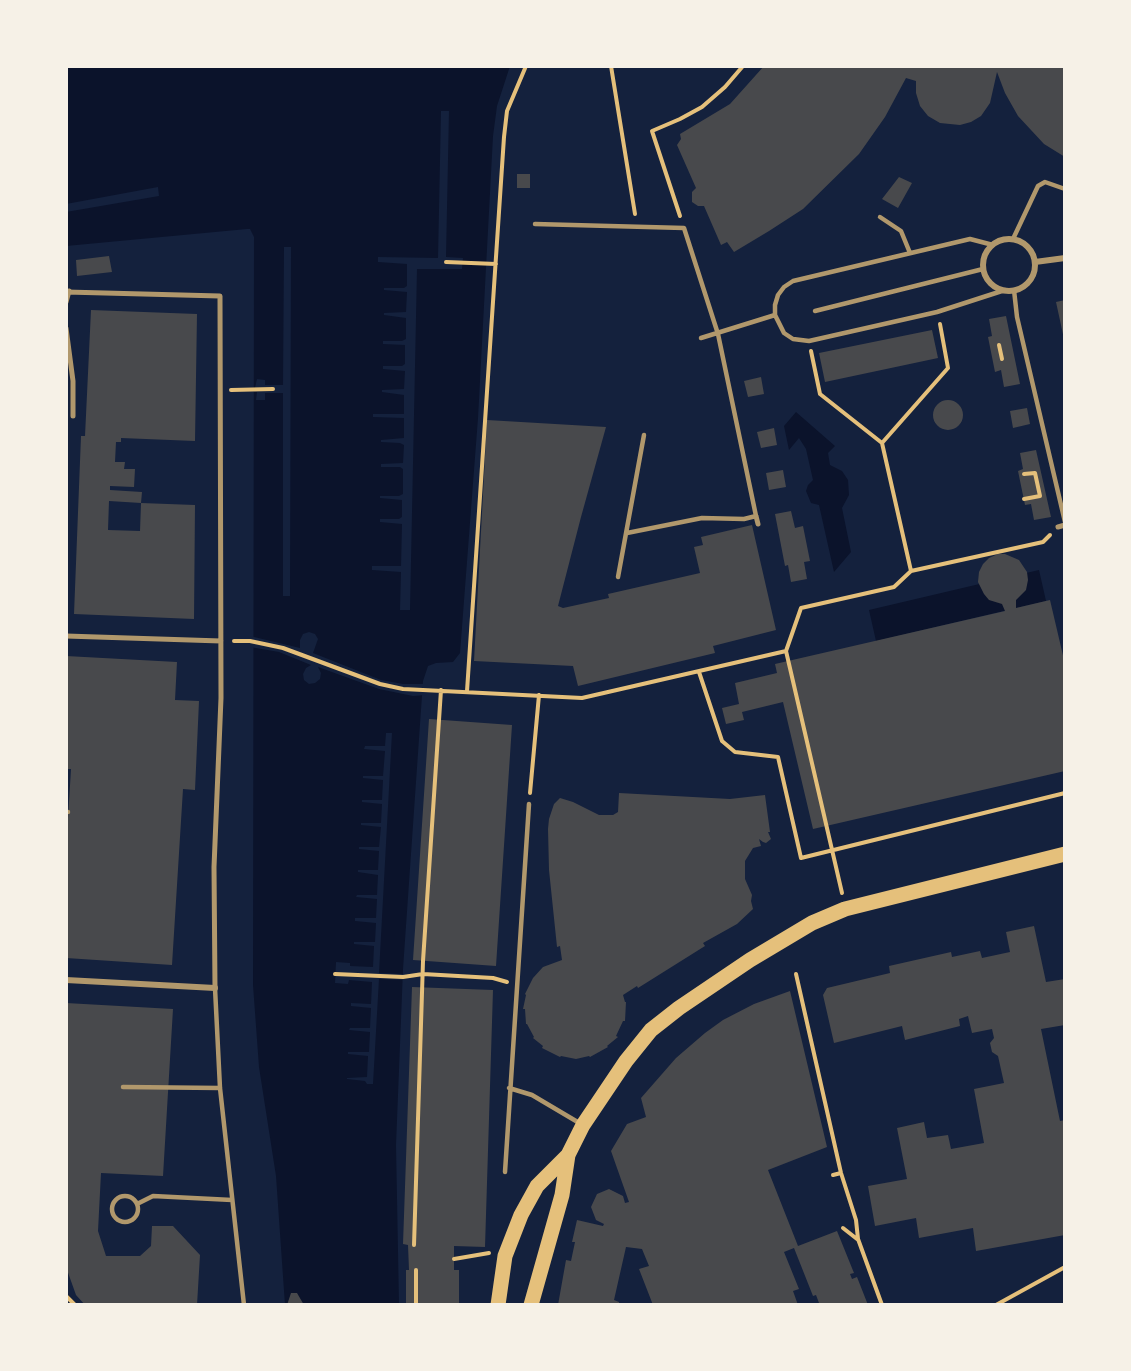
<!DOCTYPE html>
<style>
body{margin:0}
#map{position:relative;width:1131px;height:1371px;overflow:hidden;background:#14213d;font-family:"Exo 2",sans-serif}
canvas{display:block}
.frame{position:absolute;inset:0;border:68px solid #f6f1e7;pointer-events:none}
</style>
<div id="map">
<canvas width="1131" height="1371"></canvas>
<div class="frame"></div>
</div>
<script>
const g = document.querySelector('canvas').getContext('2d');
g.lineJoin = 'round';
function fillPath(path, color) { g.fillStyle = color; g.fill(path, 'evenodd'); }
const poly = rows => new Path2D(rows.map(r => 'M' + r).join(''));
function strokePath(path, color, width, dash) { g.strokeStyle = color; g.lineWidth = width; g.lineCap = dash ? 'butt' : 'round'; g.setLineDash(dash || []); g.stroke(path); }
fillPath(poly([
 [66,66,510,66,497,106,493,136,478,418,460,653,453,662,436,663,428,666,423,681,403,969,396,1145,399,1305,285,1305,276,1176,259,1067,253,985,254,237,250,229,247,229,66,246],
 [796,412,835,446,828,453,830,465,842,471,848,480,849,495,842,508,851,552,834,572,819,505,811,503,806,491,808,485,813,480,806,449,799,438,789,450,784,426],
 [1039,570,1046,601,876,641,869,610]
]), '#0b132b');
fillPath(poly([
 [441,111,449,111,446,257,463,258,462,269,417,269,410,610,400,610,401,572,372,570,372,566,401,566,402,524,380,522,380,519,399,519,402,517,402,500,380,498,380,496,399,496,403,494,403,469,400,467,381,467,381,464,403,463,404,445,400,443,381,442,381,440,404,438,404,418,373,417,373,414,404,414,404,395,382,392,382,390,404,389,405,371,383,369,383,366,402,366,405,364,405,345,383,344,383,341,402,341,406,339,406,318,384,315,384,313,406,312,407,292,384,290,384,288,404,288,407,286,407,264,378,262,378,257,438,258],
 [158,187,159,196,66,212,66,204],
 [284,247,291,247,290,596,283,596,283,393,265,393,265,400,256,400,257,392,254,392,257,379,265,380,265,385,283,385],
 [309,632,315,634,318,639,313,653,381,680,403,684,426,684,426,695,413,696,379,689,318,667,321,673,320,679,315,683,309,684,304,680,303,674,306,668,311,665,279,652,250,647,250,636,300,648,300,640,303,634],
 [386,733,392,733,379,973,403,974,403,980,379,979,373,1084,367,1084,365,1081,347,1079,347,1078,367,1077,368,1056,348,1054,348,1052,369,1052,370,1032,349,1030,350,1028,370,1028,371,1008,351,1006,351,1003,371,1004,372,982,349,980,348,984,335,983,336,962,350,963,350,966,373,967,374,946,354,944,354,942,375,942,376,923,355,921,355,918,376,918,377,899,356,897,357,895,377,895,378,875,358,872,358,870,378,870,379,851,359,849,359,847,379,847,381,827,361,825,361,823,381,823,382,804,362,802,362,800,382,800,383,780,363,778,363,776,383,776,385,751,364,749,365,746,385,746]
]), '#14213d');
fillPath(poly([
 [764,66,1065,66,1065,157,1044,144,1018,116,1005,93,997,72,990,103,981,116,971,122,960,125,940,123,928,116,920,106,916,93,916,81,906,78,885,117,859,154,803,209,769,231,734,252,727,242,721,245,704,206,698,206,692,202,692,192,696,188,677,145,681,139,680,134,730,104],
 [517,174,530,174,530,188,517,188],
 [899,177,912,183,898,208,882,199],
 [109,256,112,272,77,276,76,260],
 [1065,300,1065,339,1064,339,1056,302],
 [91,310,197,314,195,441,121,438,121,442,116,442,115,462,125,462,124,469,135,469,134,487,110,486,110,490,142,492,141,503,109,501,108,530,140,531,141,503,195,505,194,619,74,614,81,436,85,436],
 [1006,316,1020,384,1004,387,1001,370,995,372,988,337,992,336,989,319],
 [932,330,938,358,825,382,819,353],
 [761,377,764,394,748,397,744,381],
 '933 415a15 15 0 1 1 30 0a15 15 0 1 1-30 0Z',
 [1027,408,1030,424,1013,428,1010,411],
 [487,420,606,427,581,517,558,606,563,608,609,598,608,594,700,573,694,547,703,545,701,537,752,525,776,630,713,646,715,653,578,686,573,666,474,661],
 [774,428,777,445,761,448,757,432],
 [1036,450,1051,517,1034,520,1031,504,1025,505,1018,471,1023,469,1020,453],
 [783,470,786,487,769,490,766,473],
 [791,511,795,528,803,526,810,561,804,562,807,579,791,582,788,565,785,566,775,514],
 [998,554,1005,554,1019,560,1027,572,1028,580,1026,590,1016,600,1016,608,1050,600,1065,664,1065,771,813,829,783,702,742,712,744,720,726,724,722,708,739,704,735,683,777,673,775,664,1005,611,1002,604,989,600,984,594,978,582,979,572,983,564,989,558],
 [66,656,177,662,175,700,199,701,195,790,183,789,172,965,66,958,66,851,71,769,66,769],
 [429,719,512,725,496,966,413,960],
 [619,793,730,799,765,795,770,832,768,832,771,839,766,843,763,842,759,839,761,846,753,848,745,861,745,879,752,895,751,901,753,909,737,924,703,943,705,946,638,988,637,986,623,995,625,1002,626,1002,625,1021,623,1021,616,1036,618,1037,607,1046,608,1047,590,1057,589,1056,576,1059,561,1056,560,1057,542,1048,543,1046,533,1038,534,1037,527,1024,526,1024,525,1009,523,1009,526,995,525,994,533,978,543,967,562,960,560,946,557,947,549,870,548,829,549,819,554,804,560,798,573,802,599,815,613,815,618,812],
 [1034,926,1046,982,1065,979,1065,1025,1041,1029,1060,1121,1065,1120,1065,1235,976,1251,973,1228,919,1238,916,1218,875,1226,868,1186,907,1179,897,1128,924,1122,927,1138,948,1135,951,1149,984,1143,974,1089,1004,1083,998,1056,992,1052,990,1043,994,1038,992,1029,972,1033,968,1016,959,1019,960,1026,905,1040,902,1026,834,1043,823,995,827,988,890,973,889,966,951,952,952,957,980,951,982,958,1010,952,1006,932],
 [412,987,493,990,485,1247,454,1246,454,1270,459,1270,459,1305,406,1305,406,1270,409,1270,408,1245,403,1244],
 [790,991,827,1147,768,1170,798,1246,837,1231,854,1273,850,1274,852,1279,857,1277,868,1305,814,1305,819,1303,816,1295,813,1296,794,1248,784,1252,799,1289,793,1291,798,1305,653,1305,639,1269,649,1266,642,1249,626,1247,614,1300,619,1302,619,1305,558,1305,566,1260,571,1261,575,1242,572,1242,577,1220,603,1226,604,1224,596,1220,591,1207,597,1194,609,1189,623,1196,625,1203,629,1202,611,1151,627,1124,646,1117,641,1098,676,1058,705,1033,723,1020,754,1004],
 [66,1003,173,1009,163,1176,101,1173,98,1231,106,1256,140,1256,151,1246,152,1226,173,1226,200,1255,197,1305,85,1305,76,1295,66,1267],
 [291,1293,297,1293,304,1305,287,1305]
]), '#48494c');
strokePath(poly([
 [611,66,635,214],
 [680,216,652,131,680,119,702,107,725,87,743,66],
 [446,262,496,264],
 [999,345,1002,359],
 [811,351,820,394,882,443,911,571],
 [231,390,273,389],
 [882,443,948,368,940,324],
 [1024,499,1040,496,1035,473,1024,474],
 [234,641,250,641,283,648,380,684,403,689,582,698,786,651,801,608,894,587,911,571,1043,542,1050,535],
 [786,651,842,893],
 [699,672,722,741,735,752,778,757,801,858,1065,793],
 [467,691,504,137,507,111,526,66],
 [530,793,539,695],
 [335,974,403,977,423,974,493,978,507,982],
 [796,974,841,1173,856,1220,858,1239,882,1305],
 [833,1175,841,1173],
 [843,1228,857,1239],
 [414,1245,423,961,441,690],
 [454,1259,489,1253],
 [416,1270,416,1305],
 [66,1296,75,1305],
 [996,1305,1065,1267]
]), '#e5c07b', 4);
strokePath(poly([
 [880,217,901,231,910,253],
 [535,224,684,228,718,334,756,516,744,519,702,518,627,533],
 [1013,239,1038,186,1045,182,1065,189],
 [993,245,970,239,793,281,784,287,778,295,775,305,775,315,784,333,793,339,809,341,937,312,1005,290],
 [1014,290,1017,317,1065,522],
 [815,311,983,269],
 [701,338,775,315],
 [618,577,644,435],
 [66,812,68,812],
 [215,988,220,1088,244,1305],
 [123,1087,220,1088],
 [509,1088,532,1095,581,1124],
 [505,1172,529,804],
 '112 1209a13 13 0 1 1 26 0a13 13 0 1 1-26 0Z',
 [137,1204,153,1196,232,1200]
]), '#b1986c', 4.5);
strokePath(poly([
 [66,292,220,296,221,698,214,867,215,988],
 [66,302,69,291],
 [66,328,73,381,73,416],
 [756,516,758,524],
 [1058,527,1065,525],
 [66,636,221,641]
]), '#b1986c', 5);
strokePath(poly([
 '983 265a26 26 0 1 1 52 0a26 26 0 1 1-52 0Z',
 [1035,262,1065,258],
 [66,980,215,988]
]), '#b1986c', 6);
strokePath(poly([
 [498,1305,505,1256,521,1215,537,1186,568,1155,583,1125,626,1061,651,1030,679,1008,750,960,812,923,845,909,1065,854],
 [531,1305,562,1195,568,1155]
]), '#e5c07b', 15);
</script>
